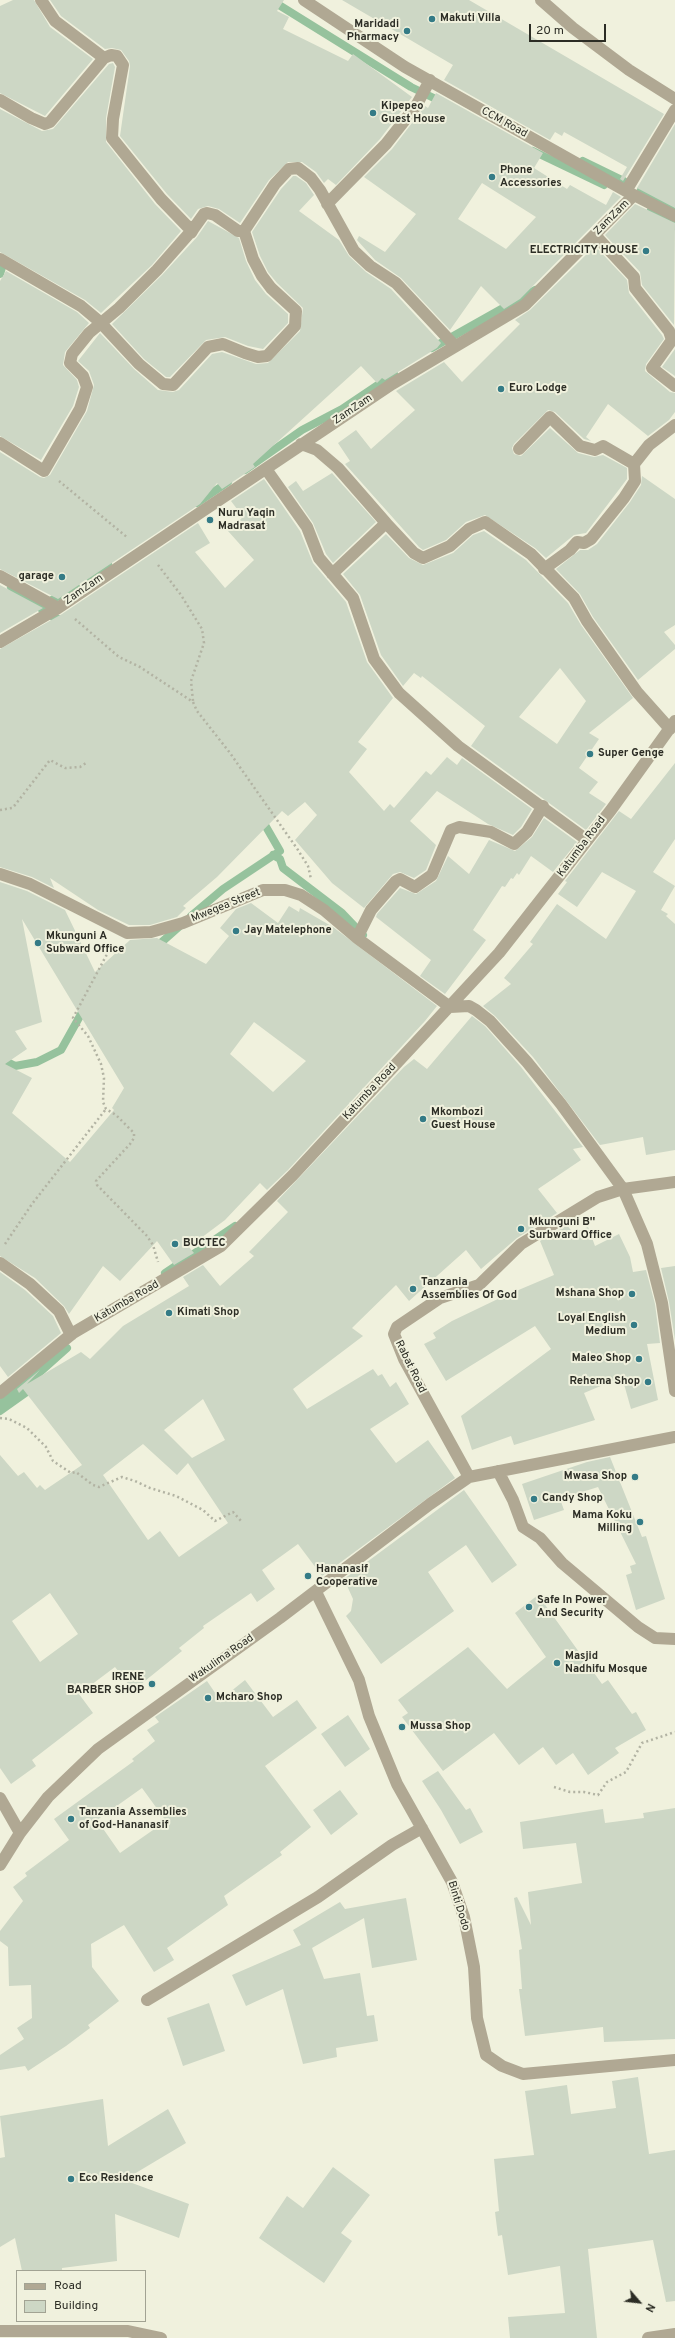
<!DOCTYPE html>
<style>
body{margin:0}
#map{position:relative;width:675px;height:2338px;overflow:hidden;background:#f0f1dd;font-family:Overpass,sans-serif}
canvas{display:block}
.legend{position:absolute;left:16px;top:2270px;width:130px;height:52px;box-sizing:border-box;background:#f0f1dd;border:1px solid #a2a393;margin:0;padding:5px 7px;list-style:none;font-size:12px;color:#2c2d25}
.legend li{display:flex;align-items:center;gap:8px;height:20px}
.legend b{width:20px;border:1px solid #a2a393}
.north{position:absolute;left:619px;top:2282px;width:40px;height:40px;-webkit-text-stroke:3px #f0f1dd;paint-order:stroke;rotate:118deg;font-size:11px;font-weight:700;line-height:16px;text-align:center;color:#2c2d25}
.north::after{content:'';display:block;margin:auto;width:14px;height:18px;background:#2c2d25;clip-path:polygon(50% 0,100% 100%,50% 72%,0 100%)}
.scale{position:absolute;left:529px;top:24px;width:77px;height:18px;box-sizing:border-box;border:2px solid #2c2d25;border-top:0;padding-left:5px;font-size:12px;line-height:14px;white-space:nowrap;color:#2c2d25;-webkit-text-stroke:3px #f0f1dd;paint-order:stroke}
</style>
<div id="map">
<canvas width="675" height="2338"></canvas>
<ul class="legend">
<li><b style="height:5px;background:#b0a893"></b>Road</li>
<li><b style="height:11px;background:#cdd7c5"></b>Building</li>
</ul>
<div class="north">N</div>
<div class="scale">20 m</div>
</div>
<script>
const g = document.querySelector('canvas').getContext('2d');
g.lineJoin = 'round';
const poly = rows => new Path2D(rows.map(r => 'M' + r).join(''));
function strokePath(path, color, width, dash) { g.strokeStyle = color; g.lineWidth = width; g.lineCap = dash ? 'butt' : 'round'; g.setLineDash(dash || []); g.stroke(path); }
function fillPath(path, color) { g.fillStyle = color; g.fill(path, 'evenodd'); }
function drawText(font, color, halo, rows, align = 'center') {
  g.font = font + ' Overpass,sans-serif'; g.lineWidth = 4; g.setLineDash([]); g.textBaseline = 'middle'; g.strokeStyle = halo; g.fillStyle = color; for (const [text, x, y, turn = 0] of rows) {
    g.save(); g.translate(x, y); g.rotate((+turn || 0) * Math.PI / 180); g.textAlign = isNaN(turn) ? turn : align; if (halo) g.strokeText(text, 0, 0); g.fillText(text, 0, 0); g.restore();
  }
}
strokePath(poly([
 [271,0,411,87,442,102],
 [533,151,604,185],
 [583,161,624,181],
 [641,190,675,209],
 [651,210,675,226],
 [0,262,3,264,0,274],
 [432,348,535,290],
 [245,470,302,430,342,409,394,374],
 [197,503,228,482],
 [11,587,53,617,65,621],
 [44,608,47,603,72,588,86,583,108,564],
 [273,855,280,859,283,868,342,913,363,935],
 [191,916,223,889,280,851,261,818],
 [155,948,181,925],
 [0,1058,15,1066,37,1062,61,1050,85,1007],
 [165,1273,235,1226],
 [0,1403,39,1373,67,1348],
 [0,1411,31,1389]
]), '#96c29d', 8);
fillPath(poly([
 [13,0,34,0,50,27,93,59,45,116,0,93,0,6],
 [50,0,284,0,277,11,289,17,283,29,348,61,353,54,412,97,380,139,336,185,328,179,324,183,316,172,302,162,288,162,269,180,240,223,219,209,208,206,198,209,191,219,167,194,120,136,130,66,129,61,121,50,112,48,105,49,61,16],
 [342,0,469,0,664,114,623,181,620,179,627,167,564,132,562,136,555,132,550,140,444,80,453,65],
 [113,63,115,67,106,118,106,142,155,204,181,231,152,265,101,313,85,300,0,252,0,109,42,131,53,129,109,64],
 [436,93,543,153,534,168,567,189,570,185,606,205,613,192,621,197,520,299,504,309,481,286,450,330,401,278,375,260,357,240,359,236,385,252,416,214,364,177,392,149,425,106,428,108],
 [482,183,536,217,506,249,458,219],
 [675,124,675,208,637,188],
 [293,176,296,176,306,183,314,195,299,211,339,240,349,256,366,272,391,289,441,343,437,348,385,380,382,378,377,383,361,366,253,464,255,467,222,489,217,483,200,504,58,599,0,569,0,452,40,477,44,478,50,475,87,411,94,385,89,371,78,361,100,333,134,369,158,390,173,392,179,390,212,354,222,352,256,364,268,363,300,331,303,308,277,283,268,272,260,256,252,232,281,189],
 [635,204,675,223,674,325,642,285,640,272,605,235],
 [208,221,239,238,246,261,255,280,266,294,288,314,288,323,263,349,248,346,225,337,206,340,170,377,166,377,144,359,112,324,162,275,197,237],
 [595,246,627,280,629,293,662,335,664,339,646,364,645,371,670,392,675,393,675,412,669,420,648,436,608,404,586,437,591,441,584,439,555,412,548,410,514,444,512,448,514,454,521,456,550,428,578,453,594,457,603,455,627,468,627,479,586,533,574,535,546,558,535,548,485,515,466,522,446,540,423,550,419,547,345,464,350,461,338,443,356,430,371,449,415,410,396,391,444,362,462,382,520,324,515,320,530,310],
 [6,271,77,312,89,323,65,352,63,365,77,380,79,387,73,406,41,460,0,436,0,281],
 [675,349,675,376,662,367],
 [332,473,376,522,333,563,326,554,313,523,288,487,296,481,303,491],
 [642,476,675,499,675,625,664,632,675,645,675,649,638,680,593,617,580,594,556,569,580,550,588,550,597,544,630,502,641,485],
 [264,479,300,531,313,563,346,602,367,662,393,698,358,742,367,749,349,772,384,811,390,804,394,808,426,771,431,775,447,757,457,765,462,758,532,809,521,827,513,835,488,824,437,791,410,821,436,845,426,870,414,878,400,872,393,874,364,908,332,883,295,840,317,815,305,802,288,816,282,811,217,877,183,906,186,908,177,917,150,925,129,925,98,910,50,878,54,888,32,877,0,867,0,649,62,614,198,523,210,543,195,552,225,588,254,560,228,531,243,517,231,501],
 [484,531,526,560,568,603,581,625,633,698,589,733,599,739,579,768,598,782,589,793,606,804,586,830,471,746,485,726,422,676,421,678,414,673,403,686,381,655,360,595,343,574,386,534,409,558,423,565,453,553,473,535],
 [560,668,586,701,557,744,519,717],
 [0,585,43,608,0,633],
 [675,763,675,839,653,872,675,886,661,910,668,914,666,916,675,924,675,1150,646,1155,643,1137,600,1145,533,1057,495,1016,483,1006,511,984,504,978,533,944,530,942,557,904,606,939,636,891,602,872,577,907,558,894,567,882,565,881,619,811,631,819],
 [544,818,577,842,553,872,531,856,519,875,517,873,513,879,511,878,505,887,502,886,473,930,486,940,445,994,420,976,431,960,376,917,377,914,400,888,416,894,436,881,448,856,469,874,489,840,515,851,532,837],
 [0,882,27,891,65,910,95,972,130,940,157,938,206,964,229,936,220,928,236,909,251,903,278,923,289,906,299,912,300,908,333,927,437,1006,425,1021,288,1170,267,1190,260,1183,225,1220,189,1247,194,1253,174,1265,157,1241,120,1281,103,1266,69,1314,64,1306,35,1278,0,1256],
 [22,919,124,1088,112,1108,114,1110,70,1162,12,1113,32,1078,5,1064,27,1049,15,1031,42,1022],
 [254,1022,306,1061,273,1092,230,1054],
 [472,1016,485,1026,521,1067,583,1147,573,1149,581,1160,538,1189,557,1213,517,1238,481,1269,466,1250,409,1301,396,1285,352,1328,363,1336,293,1389,307,1409,373,1369,378,1376,382,1374,390,1387,396,1382,409,1404,370,1429,396,1463,428,1440,455,1478,322,1576,298,1544,262,1570,275,1589,257,1602,251,1593,203,1626,204,1628,179,1648,182,1651,135,1689,131,1684,129,1685,115,1667,79,1694,93,1713,32,1760,36,1766,11,1784,0,1768,0,1455,18,1476,24,1472,37,1488,40,1485,45,1490,82,1465,23,1389,19,1393,17,1389,40,1370,27,1384,81,1352,90,1359,123,1326,189,1286,183,1277,203,1265,220,1286,254,1256,249,1252,288,1212,277,1201,404,1067,414,1059,427,1069],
 [203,1399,225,1440,192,1458,164,1430],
 [143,1444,177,1475,188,1463,228,1523,179,1557,160,1531,148,1540,103,1475],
 [50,1593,78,1634,40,1662,12,1621],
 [567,1225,573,1233,588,1227,595,1246,619,1234,630,1257,633,1272,646,1270,655,1304,660,1343,647,1344,658,1400,631,1409,622,1377,584,1393,595,1420,514,1445,511,1436,472,1450,461,1416,551,1349,535,1326,446,1381,424,1344,436,1338,433,1333,452,1321,502,1297,554,1275,540,1241],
 [675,1266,675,1340,669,1302,661,1268],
 [0,1272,25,1290,53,1316,61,1333,8,1377,0,1366],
 [610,1457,642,1537,646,1536,665,1599,636,1610,626,1575,632,1573,630,1566,636,1564,598,1487,560,1499,564,1510,534,1520,522,1484,587,1462],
 [464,1490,517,1565,492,1583,466,1545,428,1572,454,1611,381,1664,346,1616,351,1611,353,1599,344,1579],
 [538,1595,602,1684,608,1680,632,1714,636,1712,646,1730,615,1748,619,1753,588,1775,573,1753,556,1765,543,1747,519,1765,494,1733,443,1771,402,1717,408,1713,398,1700,468,1647,507,1689,513,1684,546,1657,515,1613],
 [245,1680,273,1717,297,1700,317,1728,265,1766,311,1827,280,1852,282,1855,224,1896,228,1905,167,1948,174,1960,154,1972,124,1925,91,1944,92,1967,119,2001,88,2025,90,2028,66,2046,28,2071,25,2066,0,2070,0,2055,24,2039,17,2028,32,2018,31,1985,9,1986,8,1947,0,1941,0,1931,23,1901,13,1887,27,1876,25,1873,69,1840,54,1819,134,1761,132,1759,155,1741,147,1730,159,1722,155,1717,207,1681,220,1700],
 [142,1788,166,1821,120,1853,97,1820],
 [348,1715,370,1749,345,1767,321,1734],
 [438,1771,466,1810,470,1808,483,1832,460,1844,441,1810,422,1781],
 [340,1790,358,1814,331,1835,313,1810],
 [675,1808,675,2039,604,2042,603,2027,525,2036,519,1989,522,1989,519,1950,522,1949,514,1898,517,1897,531,1925,528,1892,582,1883,576,1843,523,1849,520,1822,603,1809,605,1823,644,1818,643,1813],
 [406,1898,417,1960,372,1968,364,1918,312,1948,324,1979,360,1973,367,2016,374,2015,378,2041,336,2048,337,2057,303,2064,283,1989,246,2006,232,1975,301,1945,293,1930,340,1902,345,1909],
 [209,2003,225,2051,183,2066,167,2018],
 [638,2077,649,2154,675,2150,675,2301,666,2302,653,2240,588,2249,597,2338,510,2338,508,2317,565,2313,560,2266,508,2275,502,2235,498,2236,495,2212,499,2211,494,2159,534,2155,525,2091,567,2085,571,2114,616,2108,612,2081],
 [103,2099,108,2146,168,2109,186,2143,124,2180,189,2204,179,2238,115,2214,117,2261,62,2268,62,2271,22,2271,15,2238,0,2247,0,2158,5,2157,0,2116],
 [333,2167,370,2195,341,2233,352,2241,324,2283,259,2238,287,2196,303,2208]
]), '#cdd7c5');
strokePath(poly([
 [59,481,128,538],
 [158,565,181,595,202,629,204,643,191,681,193,701],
 [75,619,119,657,140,667,193,702,197,711,230,753,298,850,308,866,311,879],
 [0,810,12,808,15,805,50,760,65,768,80,767,86,763],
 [113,947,106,956,73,1018,88,1036,101,1064,104,1078,103,1102,106,1109,116,1115,134,1133,134,1138,130,1144,96,1181,97,1185,147,1236,153,1245,158,1262],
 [5,1244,32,1204,106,1109],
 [0,1418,9,1419,27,1428,46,1447,53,1461,71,1473,76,1472,93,1485,99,1487,122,1477,135,1481,150,1488,176,1496,203,1510,215,1521,233,1512,241,1521],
 [554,1787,570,1792,584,1792,598,1795,607,1782,626,1772,642,1743,675,1732]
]), '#b2b3a3', 2.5, [2, 3]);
strokePath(poly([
 [41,0,55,21,104,58],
 [304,0,405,67,626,191,675,110],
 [541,0,573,28,629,70,675,99],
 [0,100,31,118,45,124,50,122,104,58,111,55,117,56,123,65,113,119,112,138,161,199,187,226,194,228,190,233,191,233,194,228,204,214,207,213,215,215,238,231,244,231,275,184,289,169,298,168,311,178,320,190,354,251,370,266,396,283,455,346],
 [628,192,675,216],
 [327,204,386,144,416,106,430,80],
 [595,235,634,277,635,288,669,331,672,340,652,368,675,386],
 [0,259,81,306,100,322,139,364,163,384,173,385,208,347,223,344,245,353,258,357,267,356,295,326,296,311,271,288,262,276,253,259,244,231],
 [0,443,44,471,80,409,87,387,83,376,70,363,72,354,89,333,119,308,157,270,194,228],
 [301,444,317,450,338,468,386,523],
 [519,449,550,417,580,446,595,450,603,446,634,464,649,445,675,425],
 [266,469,307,527,319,558,353,598,374,659,399,693,458,746,587,840],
 [544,569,570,550,577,542,584,543,591,539,624,498,635,481,634,464],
 [332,574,386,523,414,553,423,558,450,546,469,529,485,522,531,554,574,598,587,621,637,692,670,729],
 [0,576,58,608],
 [0,642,58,608,392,384,525,305,634,195],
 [0,874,30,884,127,933,151,932,183,923,263,890,285,890,301,895,324,910,357,938,450,1007,469,1006,476,1010,490,1021,527,1062,561,1104,623,1189,647,1244,662,1303,675,1391],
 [357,938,371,910,396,881,400,879,415,887,432,875,451,830,459,827,491,832,514,844,527,832,543,806],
 [0,1263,30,1284,59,1311,71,1335],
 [0,1393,73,1333,221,1246,293,1175,499,953,611,810,675,721],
 [498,1471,513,1500,523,1527,540,1538,562,1563,638,1627,655,1638,675,1639],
 [469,1477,404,1359,394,1334,397,1327,440,1298,479,1285,521,1244,598,1197,623,1189,675,1182],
 [316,1592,359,1680,369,1716,397,1784,452,1882,464,1917,474,1967,477,2018,486,2055,502,2066,523,2074,675,2060],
 [0,1798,20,1833],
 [0,1865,20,1833,48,1797,98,1749,280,1618,430,1504,469,1477,675,1437],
 [147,2000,318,1897,392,1845,422,1828],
 [0,2331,128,2331,161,2338],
 [648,2338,675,2334]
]), '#b0a893', 12);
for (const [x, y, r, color] of [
 [432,19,4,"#347b86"],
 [407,31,4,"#347b86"],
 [373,113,4,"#347b86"],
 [492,177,4,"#347b86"],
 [646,251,4,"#347b86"],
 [501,389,4,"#347b86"],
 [210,520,4,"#347b86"],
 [62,577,4,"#347b86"],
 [590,754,4,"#347b86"],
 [236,931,4,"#347b86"],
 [38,943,4,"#347b86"],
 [423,1119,4,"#347b86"],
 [521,1229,4,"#347b86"],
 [175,1244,4,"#347b86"],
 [413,1289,4,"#347b86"],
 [632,1294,4,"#347b86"],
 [169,1313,4,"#347b86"],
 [634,1325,4,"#347b86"],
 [639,1359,4,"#347b86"],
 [648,1382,4,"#347b86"],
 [635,1477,4,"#347b86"],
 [534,1499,4,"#347b86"],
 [640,1522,4,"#347b86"],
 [308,1576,4,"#347b86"],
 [529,1607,4,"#347b86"],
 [557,1663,4,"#347b86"],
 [152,1684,4,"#347b86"],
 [208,1698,4,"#347b86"],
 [402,1727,4,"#347b86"],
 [71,1819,4,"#347b86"],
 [71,2179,4,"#347b86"]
]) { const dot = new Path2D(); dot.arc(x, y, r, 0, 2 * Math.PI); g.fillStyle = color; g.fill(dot); strokePath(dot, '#f0f1dd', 1.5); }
drawText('bold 11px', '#2c2d25', '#f0f1dd', [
 ["Makuti Villa",440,19],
 ["Maridadi",399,25,"right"],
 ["Pharmacy",399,38,"right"],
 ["Kipepeo",381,107],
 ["Guest House",381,120],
 ["Phone",500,171],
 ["Accessories",500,184],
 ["ELECTRICITY HOUSE",638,251,"right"],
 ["Euro Lodge",509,389],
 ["Nuru Yaqin",218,514],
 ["Madrasat",218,527],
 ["garage",54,577,"right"],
 ["Super Genge",598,754],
 ["Jay Matelephone",244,931],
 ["Mkunguni A",46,937],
 ["Subward Office",46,950],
 ["Mkombozi",431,1113],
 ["Guest House",431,1126],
 ["Mkunguni B''",529,1223],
 ["Surbward Office",529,1236],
 ["BUCTEC",183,1244],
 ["Tanzania",421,1283],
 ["Assemblies Of God",421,1296],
 ["Mshana Shop",624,1294,"right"],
 ["Kimati Shop",177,1313],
 ["Loyal English",626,1319,"right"],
 ["Medium",626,1332,"right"],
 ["Maleo Shop",631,1359,"right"],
 ["Rehema Shop",640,1382,"right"],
 ["Mwasa Shop",627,1477,"right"],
 ["Candy Shop",542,1499],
 ["Mama Koku",632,1516,"right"],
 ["Milling",632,1529,"right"],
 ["Hananasif",316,1570],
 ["Cooperative",316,1583],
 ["Safe In Power",537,1601],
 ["And Security",537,1614],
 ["Masjid",565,1657],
 ["Nadhifu Mosque",565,1670],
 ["IRENE",144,1678,"right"],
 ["BARBER SHOP",144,1691,"right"],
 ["Mcharo Shop",216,1698],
 ["Mussa Shop",410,1727],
 ["Tanzania Assemblies",79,1813],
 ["of God-Hananasif",79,1826],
 ["Eco Residence",79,2179]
], 'left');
drawText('11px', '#2c2d25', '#f0f1dd', [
 ["CCM Road",504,123,29],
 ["ZamZam",612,218,-45],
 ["ZamZam",353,410,-34],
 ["ZamZam",84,590,-35],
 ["Katumba Road",582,847,-53],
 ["Mwegea Street",226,906,-22],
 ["Katumba Road",370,1092,-47],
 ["Katumba Road",127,1302,-30],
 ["Rabat Road",410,1367,64],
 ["Wakulima Road",222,1659,-35],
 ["Binti Dodo",458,1906,73]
]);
</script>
